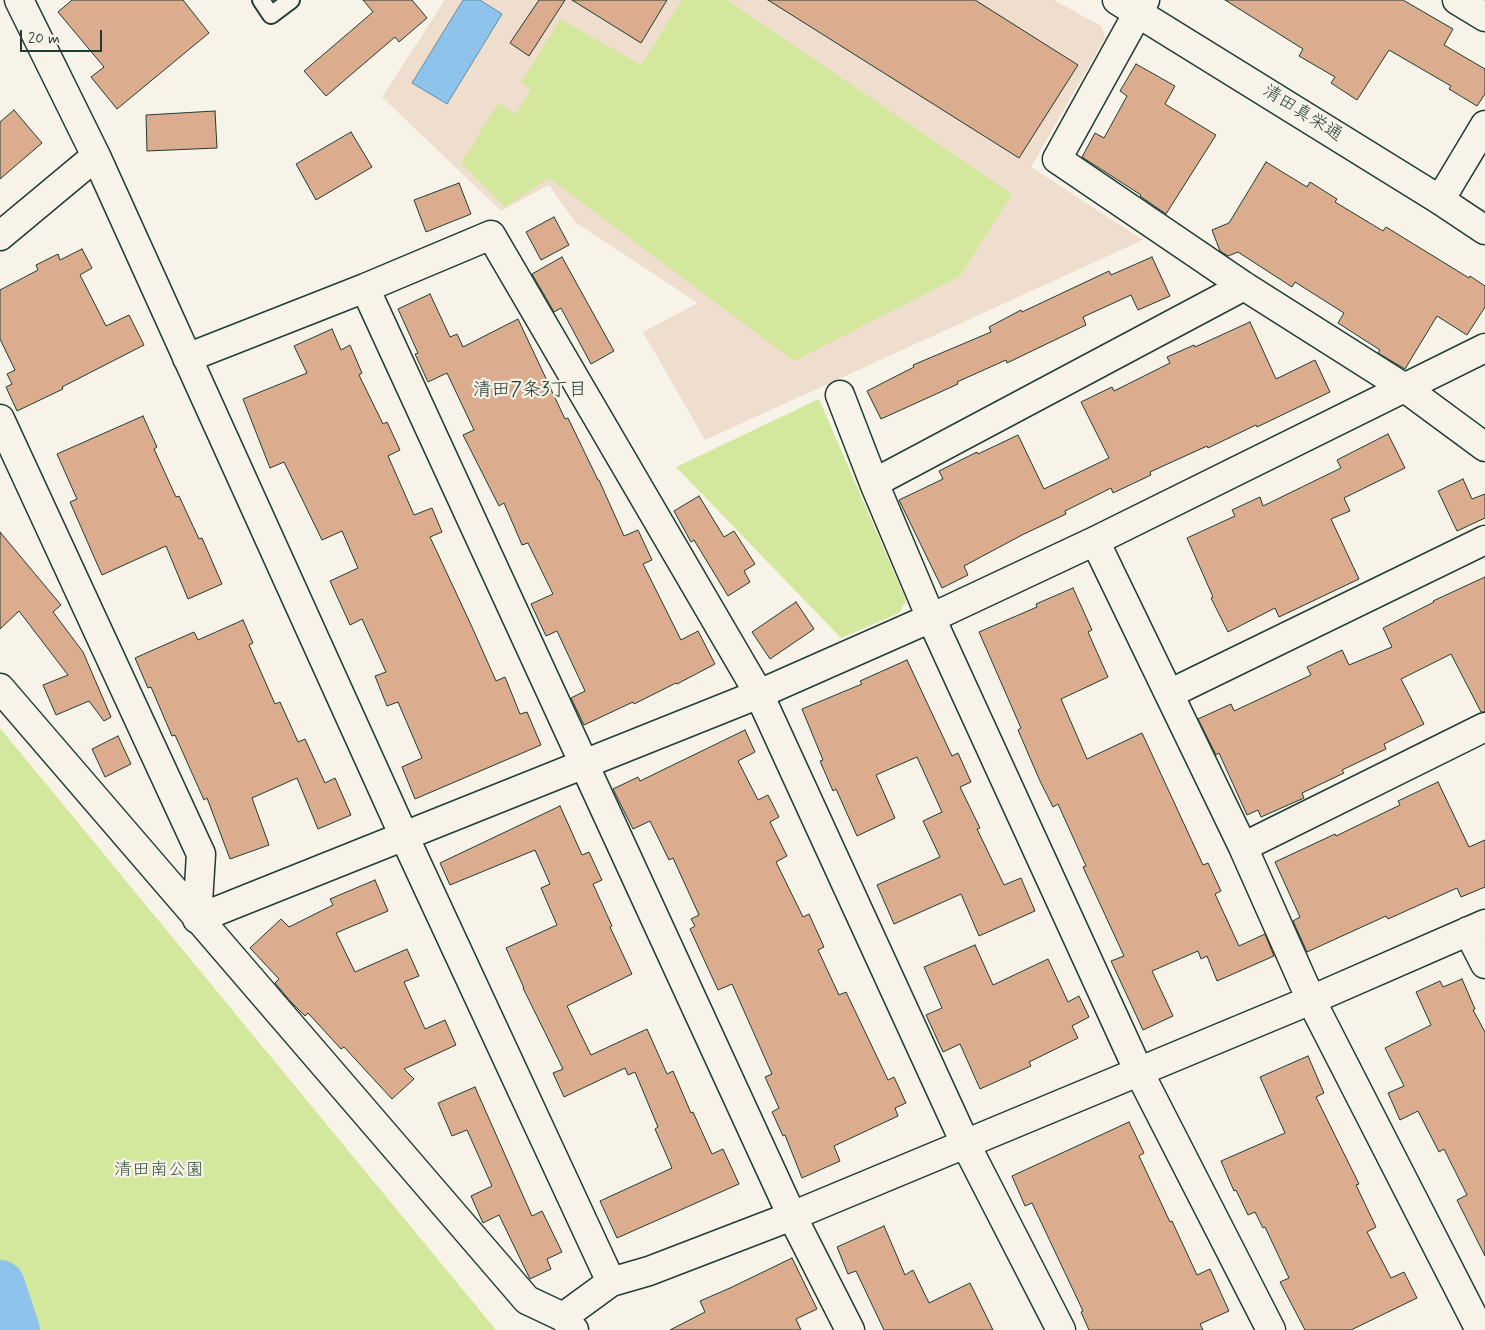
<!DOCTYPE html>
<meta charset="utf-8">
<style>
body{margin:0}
#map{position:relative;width:1485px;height:1330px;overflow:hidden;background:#f7f3e8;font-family:Mynerve,sans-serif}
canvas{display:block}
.scale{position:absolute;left:20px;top:30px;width:82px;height:22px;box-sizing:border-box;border:2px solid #1f3d34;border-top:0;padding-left:6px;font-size:15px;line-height:18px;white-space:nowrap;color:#1f3d34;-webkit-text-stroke:4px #f7f3e8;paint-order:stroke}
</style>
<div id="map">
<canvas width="1485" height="1330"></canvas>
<div class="scale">20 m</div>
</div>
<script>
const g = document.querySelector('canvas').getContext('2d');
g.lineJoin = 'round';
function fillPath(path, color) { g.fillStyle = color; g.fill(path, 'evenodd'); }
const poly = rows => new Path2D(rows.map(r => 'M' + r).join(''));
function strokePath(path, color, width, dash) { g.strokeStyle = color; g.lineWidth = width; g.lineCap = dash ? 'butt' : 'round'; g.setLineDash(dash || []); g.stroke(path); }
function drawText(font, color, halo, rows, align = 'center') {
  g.font = font + ' Mynerve,"Klee One",sans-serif'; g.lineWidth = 4.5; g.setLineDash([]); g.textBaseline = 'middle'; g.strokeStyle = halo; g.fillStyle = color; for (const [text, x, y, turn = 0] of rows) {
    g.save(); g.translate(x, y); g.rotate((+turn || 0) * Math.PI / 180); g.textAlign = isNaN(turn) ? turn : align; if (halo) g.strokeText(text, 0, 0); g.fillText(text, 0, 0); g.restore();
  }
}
fillPath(poly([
 [445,0,1054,0,1101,26,1105,38,1031,167,1143,240,705,440,643,332,698,303,575,222,549,185,501,211,382,97]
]), '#efdecd');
fillPath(poly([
 [682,0,727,0,1012,194,960,276,794,361,549,178,505,207,461,163,498,103,516,114,531,89,521,83,560,19,641,65],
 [819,399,906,600,899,613,841,638,676,467],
 [0,728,496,1330,0,1330]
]), '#d3e89d');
const water = poly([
 [463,0,480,0,502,14,447,104,412,83,463,0]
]);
fillPath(water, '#8ec4ec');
strokePath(water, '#628ea2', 1);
strokePath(poly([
 [0,1285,15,1330]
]), '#8ec4ec', 50);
const building = poly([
 [72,0,183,0,209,33,117,109,91,77,104,67,58,12,72,0],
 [363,0,412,0,427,18,399,42,395,37,326,96,304,71,373,12,363,0],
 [539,0,565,0,529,56,510,43,539,0],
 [572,0,667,0,641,43,572,0],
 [768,0,975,0,1078,65,1019,158,768,0],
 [1225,0,1403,0,1453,29,1444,45,1485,69,1485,94,1477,106,1449,89,1451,86,1389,50,1357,100,1331,83,1335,77,1299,56,1303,49,1225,0],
 [1136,64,1175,86,1165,104,1216,135,1166,214,1140,196,1141,195,1082,157,1095,133,1104,138,1127,96,1120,91,1136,64],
 [14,110,42,143,0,179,0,122,14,110],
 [215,111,217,148,147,151,146,115,215,111],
 [351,132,372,167,316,200,296,164,351,132],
 [1266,162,1307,187,1310,182,1337,199,1335,202,1383,231,1386,227,1469,278,1470,276,1485,286,1485,307,1467,335,1437,316,1405,369,1378,353,1380,350,1338,323,1344,313,1295,282,1292,287,1238,252,1228,256,1220,251,1212,230,1229,223,1266,162],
 [459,183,471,214,426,232,414,200,459,183],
 [554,217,569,245,541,260,526,232,554,217],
 [82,249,92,268,80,275,106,326,129,315,144,345,62,387,63,389,17,411,6,387,12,384,7,374,15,370,0,339,0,290,38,270,36,265,58,254,60,260,82,249],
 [562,257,614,351,591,364,561,308,554,312,532,274,562,257],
 [1152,257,1170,296,1138,310,1131,295,1083,317,1086,325,1007,363,1006,360,957,382,958,384,881,419,867,391,914,367,913,365,991,332,989,327,1021,310,1022,312,1109,271,1111,275,1152,257],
 [430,294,450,337,457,334,463,347,518,319,565,419,568,418,598,480,599,480,624,536,638,530,652,560,643,564,681,640,698,631,715,664,677,684,676,683,634,704,633,702,584,725,571,698,585,691,557,631,546,636,531,604,553,594,528,543,522,545,504,503,499,506,463,435,474,430,447,373,428,382,415,354,418,353,398,309,430,294],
 [1250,322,1276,379,1315,360,1330,392,1257,427,1256,425,1208,448,1207,446,1150,472,1151,475,1113,493,1111,488,1065,511,1066,514,1022,535,964,566,968,575,942,588,899,500,943,479,939,471,977,452,978,454,1018,435,1044,489,1109,458,1081,402,1112,387,1114,391,1170,363,1167,357,1194,345,1195,347,1250,322],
 [332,329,341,350,350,345,362,373,359,375,383,424,387,422,400,450,388,456,414,515,432,508,442,532,430,537,472,627,496,681,505,677,520,714,527,712,541,745,415,799,402,767,422,758,398,702,387,706,375,676,386,672,362,619,350,625,330,581,358,568,342,531,322,540,284,462,270,468,243,399,307,373,294,346,332,329],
 [143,416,157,447,154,449,176,497,179,496,199,539,202,538,222,584,188,599,166,546,102,575,70,502,77,499,57,454,143,416],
 [1388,434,1405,468,1344,498,1350,511,1331,519,1359,579,1279,617,1275,608,1228,632,1211,598,1213,597,1187,538,1235,516,1232,510,1260,497,1263,506,1341,468,1337,460,1388,434],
 [1463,479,1472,499,1485,494,1485,518,1457,531,1438,491,1463,479],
 [699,496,724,537,734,531,755,564,744,571,750,582,728,596,694,540,691,542,674,511,699,496],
 [0,532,61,605,53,612,83,652,111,717,104,721,89,701,56,715,43,685,68,675,19,611,0,629,0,532],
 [1485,577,1485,712,1481,712,1451,654,1401,679,1424,724,1384,744,1386,749,1342,770,1344,773,1302,793,1304,798,1261,817,1258,810,1247,815,1219,753,1216,755,1198,719,1231,704,1234,711,1311,675,1307,667,1342,650,1349,665,1392,647,1383,628,1434,602,1433,601,1485,577],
 [1073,588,1092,630,1088,632,1108,677,1061,699,1087,759,1142,733,1203,865,1208,863,1221,891,1215,894,1239,946,1265,934,1274,956,1217,981,1207,956,1201,959,1198,951,1152,971,1173,1016,1143,1030,1111,961,1124,956,1083,867,1086,866,1058,804,1053,807,1040,781,1018,730,1021,728,979,632,1037,607,1036,604,1073,588],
 [796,602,814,629,770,659,752,632,796,602],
 [243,620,253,643,249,645,275,704,280,702,298,742,305,739,325,783,335,778,351,815,318,829,297,778,252,798,269,845,230,859,207,798,204,800,175,735,172,736,151,687,148,688,135,658,194,632,198,640,243,620],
 [907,660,952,756,958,753,971,782,960,787,980,828,977,829,1004,885,1021,878,1035,911,979,936,961,894,894,924,877,885,940,857,923,821,942,812,917,757,876,775,895,818,857,836,836,789,833,791,820,761,823,760,802,709,862,684,860,681,907,660],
 [745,730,755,752,738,761,758,800,768,795,779,817,770,822,787,856,776,862,803,917,809,914,824,947,818,950,839,995,846,992,888,1080,894,1077,906,1103,895,1108,898,1116,834,1146,840,1161,802,1178,785,1135,783,1136,772,1112,779,1108,765,1077,772,1074,732,984,718,990,690,929,695,926,691,919,699,915,673,858,669,860,650,821,633,829,613,789,638,777,640,781,745,730],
 [118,736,131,764,105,777,92,749,118,736],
 [1438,782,1469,847,1485,840,1485,887,1461,897,1457,888,1388,919,1386,916,1307,952,1293,921,1300,917,1275,862,1335,834,1336,836,1400,805,1398,801,1438,782],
 [560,806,582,855,589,852,602,880,593,884,612,926,610,927,632,974,567,1006,591,1055,647,1029,667,1074,673,1071,691,1113,693,1112,712,1154,723,1149,739,1184,617,1238,600,1201,672,1168,655,1129,658,1127,635,1072,628,1075,625,1068,564,1097,553,1073,563,1069,523,988,524,988,506,948,557,925,541,888,550,884,535,850,450,885,440,863,560,806],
 [375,880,388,911,336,933,355,972,407,949,419,976,404,982,425,1029,445,1020,456,1045,404,1069,414,1079,392,1099,344,1047,341,1049,308,1013,305,1016,291,1002,275,983,279,979,250,948,281,919,289,927,333,905,330,899,375,880],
 [975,945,993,985,1048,959,1068,1002,1079,996,1089,1017,1072,1026,1078,1038,1029,1062,1031,1066,980,1089,960,1044,943,1052,926,1015,942,1008,924,967,975,945],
 [1462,979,1475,1009,1473,1010,1485,1032,1485,1256,1457,1200,1467,1195,1444,1149,1439,1152,1418,1111,1400,1120,1388,1093,1404,1086,1385,1048,1431,1025,1416,992,1440,981,1443,987,1462,979],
 [1308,1056,1324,1093,1316,1097,1359,1184,1356,1185,1376,1227,1367,1232,1391,1278,1404,1272,1417,1298,1351,1330,1305,1330,1280,1282,1289,1278,1265,1227,1263,1228,1255,1212,1248,1215,1236,1190,1234,1191,1221,1161,1285,1133,1260,1077,1308,1056],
 [475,1087,532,1216,542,1211,562,1252,547,1259,551,1269,530,1279,499,1215,483,1223,471,1196,492,1186,467,1130,452,1136,438,1103,475,1087],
 [1129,1122,1144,1153,1139,1156,1170,1222,1172,1221,1197,1275,1210,1269,1229,1311,1200,1324,1203,1330,1089,1330,1081,1312,1083,1311,1032,1203,1025,1206,1012,1176,1129,1122],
 [884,1226,905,1275,913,1270,929,1303,970,1283,993,1330,884,1330,856,1271,848,1274,837,1247,884,1226],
 [792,1258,817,1309,796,1319,801,1330,670,1330,705,1312,700,1301,730,1288,792,1258]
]);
fillPath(building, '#dcac8e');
strokePath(building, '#1f3d34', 1);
const lane = poly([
 [261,0,271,15,291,0]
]);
const street = poly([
 [19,0,96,156,404,836,611,1282],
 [1145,0,1057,159,1244,286,1405,388,1485,447],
 [1457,0,1485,17],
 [1440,200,1485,125],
 [0,236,96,156],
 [365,288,792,1216,850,1330],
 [187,358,365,288,491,235,759,694,965,1143,1061,1330],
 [840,395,874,483,931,618,1139,1072,1271,1330],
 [0,419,201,854,197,919,759,694,931,618,1095,541,1485,348],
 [874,483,1244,286],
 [1095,541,1243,847,1311,1000,1480,1330],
 [0,688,527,1300,563,1317,574,1330],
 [1169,694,1485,540],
 [1243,847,1485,727],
 [1468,931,1485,964],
 [563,1317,611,1282,649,1271,792,1216,1311,1000,1485,924]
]);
const secondary = poly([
 [1117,0,1440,200,1485,230]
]);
strokePath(lane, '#1f3d34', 20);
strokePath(street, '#1f3d34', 31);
strokePath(secondary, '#1f3d34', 31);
strokePath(lane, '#f7f3e8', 16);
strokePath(street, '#f7f3e8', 28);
strokePath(secondary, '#f7f3e8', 28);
drawText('18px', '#1f3d34', '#f7f3e8', [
 ["清田真栄通",1302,114,32]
]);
drawText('18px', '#3a5744', '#f7f3e8', [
 ["清田南公園",159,1171]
]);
drawText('19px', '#1f3d34', '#f7f3e8', [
 ["清田7条3丁目",530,391]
]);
</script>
